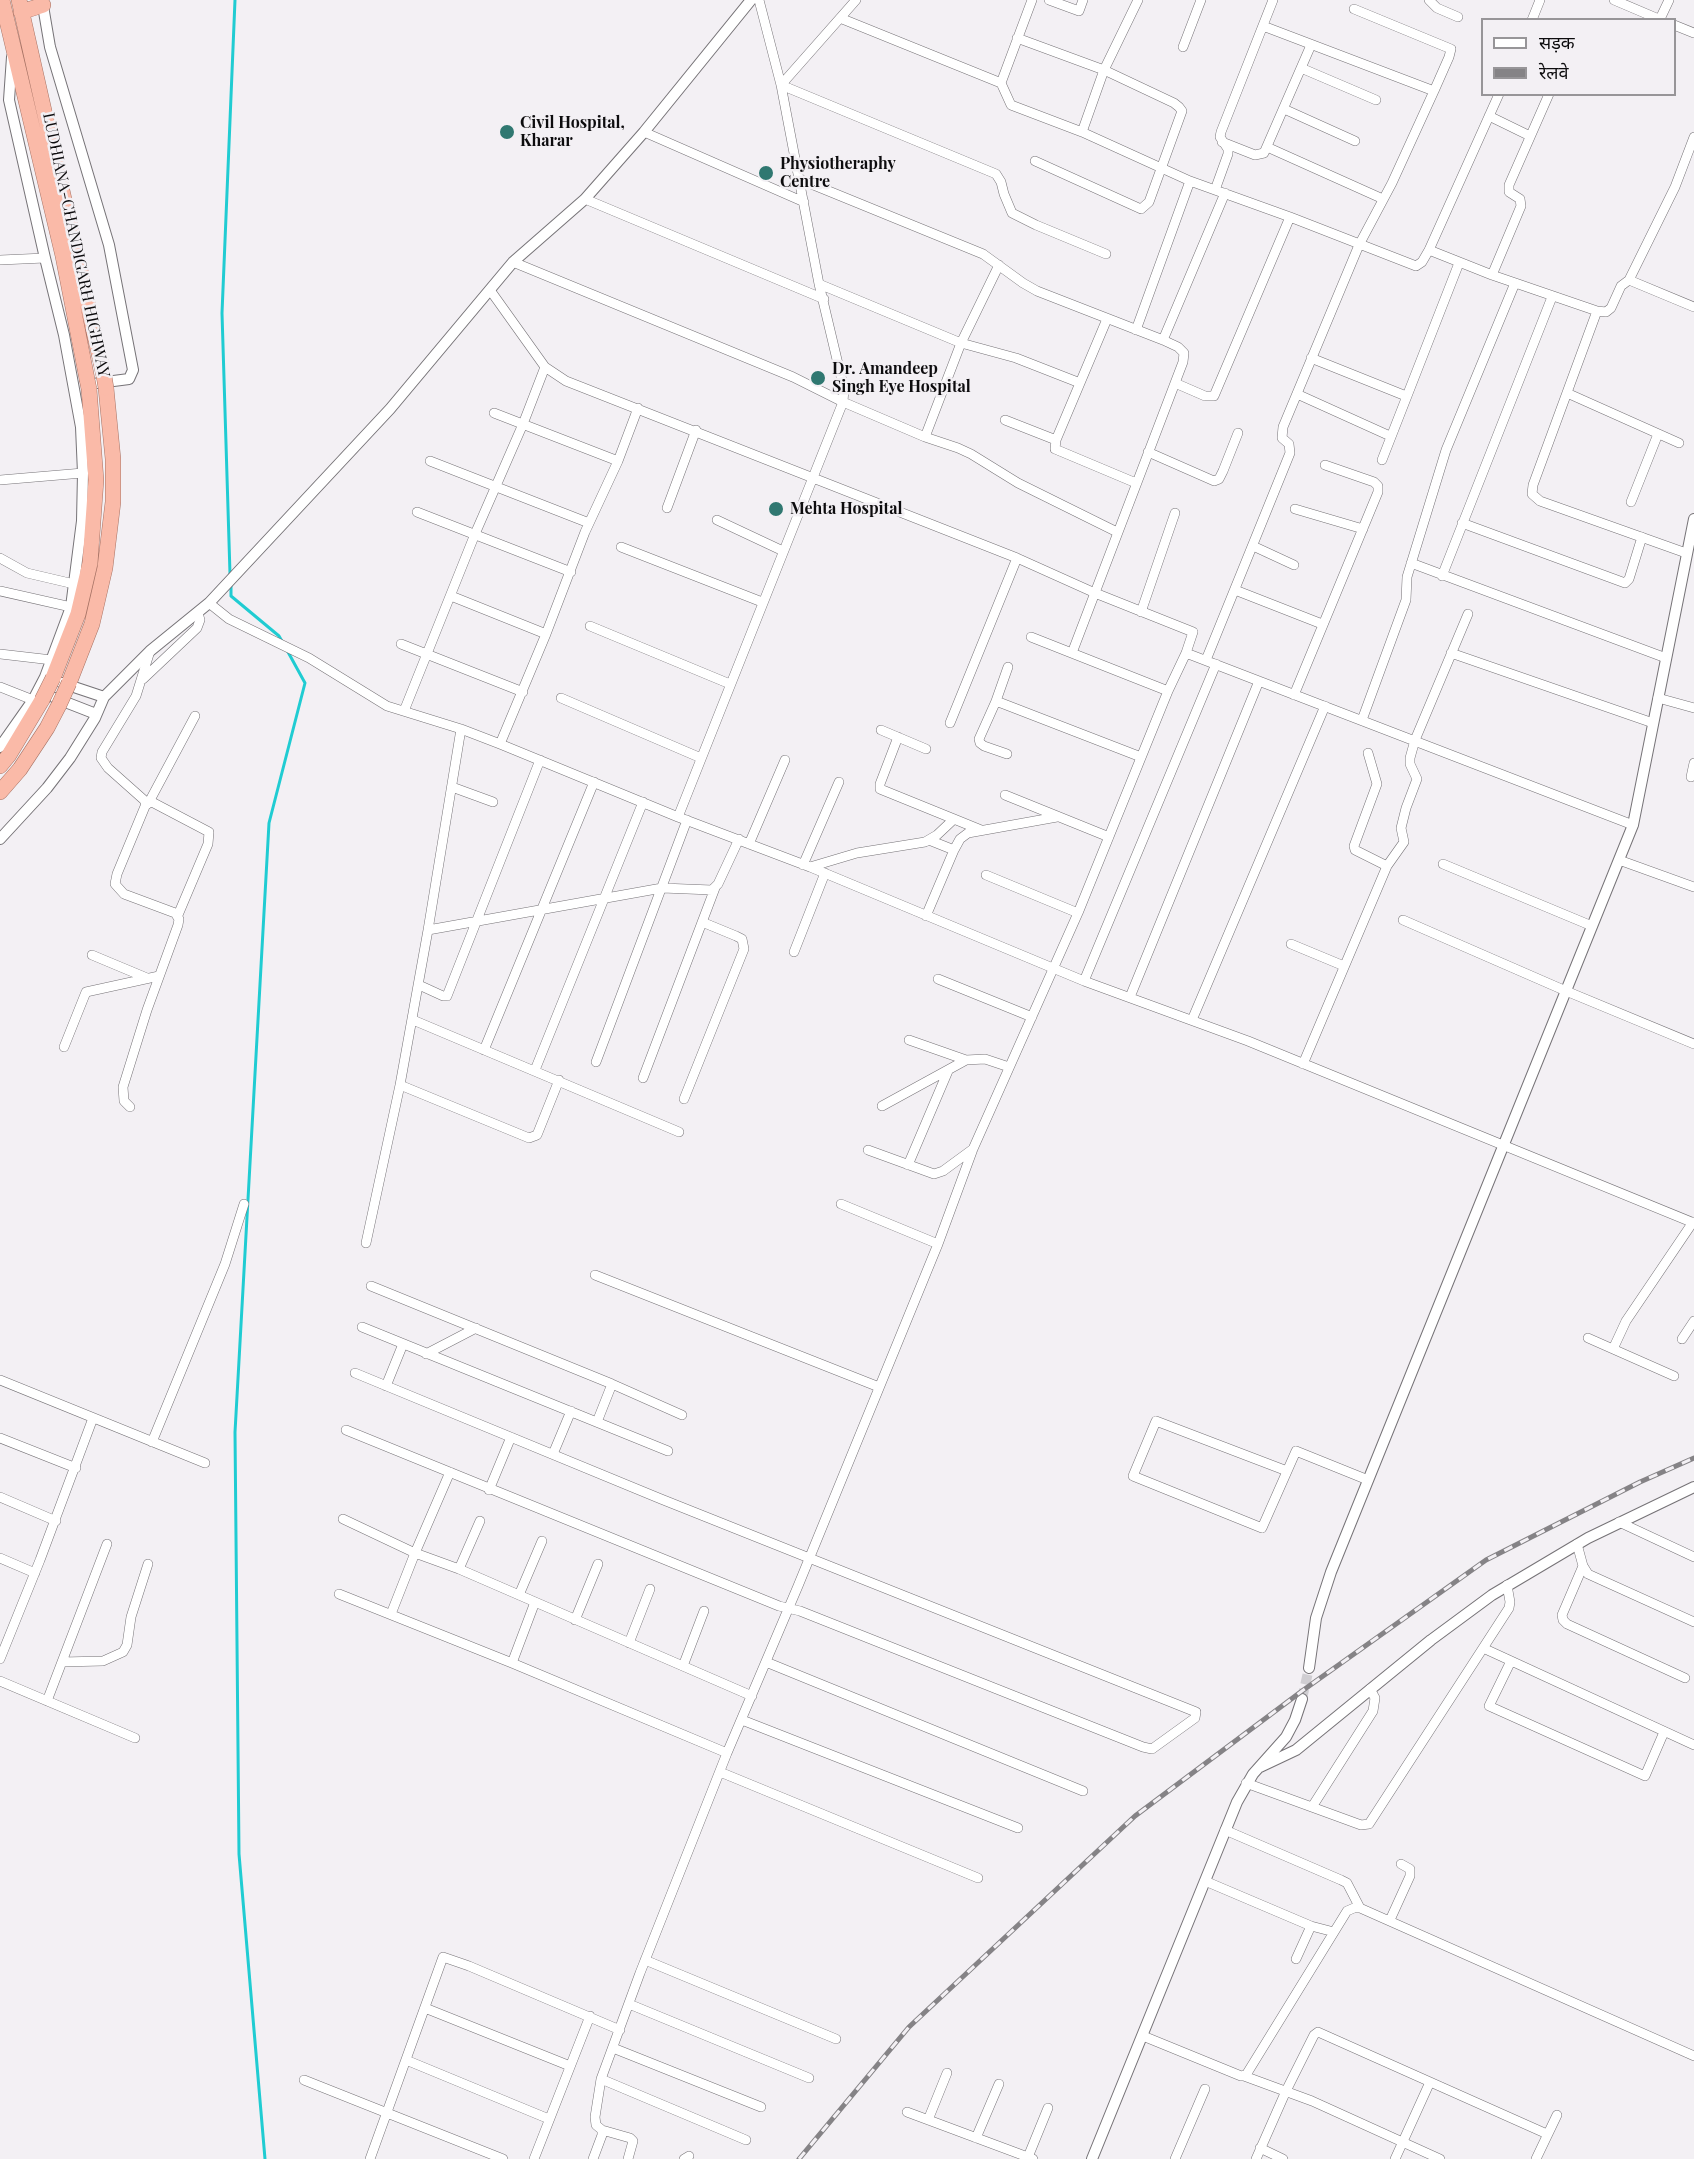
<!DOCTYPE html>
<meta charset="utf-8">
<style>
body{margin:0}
#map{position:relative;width:1694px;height:2159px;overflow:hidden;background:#f3f0f4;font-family:"Playfair Display","Noto Sans Devanagari",serif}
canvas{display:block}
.legend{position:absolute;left:1481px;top:18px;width:195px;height:78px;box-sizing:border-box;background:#f3f0f4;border:2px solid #979598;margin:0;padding:8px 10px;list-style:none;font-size:18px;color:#0d0c0e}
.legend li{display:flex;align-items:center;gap:12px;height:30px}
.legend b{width:30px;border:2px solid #979598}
</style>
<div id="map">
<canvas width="1694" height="2159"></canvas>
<ul class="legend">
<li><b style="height:8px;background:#fff"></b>सड़क</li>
<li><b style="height:8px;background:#858386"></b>रेलवे</li>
</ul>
</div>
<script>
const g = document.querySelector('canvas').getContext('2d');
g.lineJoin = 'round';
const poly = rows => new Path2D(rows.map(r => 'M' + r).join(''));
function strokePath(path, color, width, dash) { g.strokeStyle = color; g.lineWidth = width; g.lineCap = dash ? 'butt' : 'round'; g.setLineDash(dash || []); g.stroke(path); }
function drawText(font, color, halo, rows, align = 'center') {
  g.font = font + ' "Playfair Display",serif'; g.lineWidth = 5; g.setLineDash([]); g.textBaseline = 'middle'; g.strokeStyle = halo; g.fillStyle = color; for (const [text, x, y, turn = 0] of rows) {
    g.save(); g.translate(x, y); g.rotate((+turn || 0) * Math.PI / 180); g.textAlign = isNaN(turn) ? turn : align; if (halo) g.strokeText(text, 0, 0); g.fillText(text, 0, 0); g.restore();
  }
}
strokePath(poly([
 [230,574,222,313,235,0],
 [231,583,231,596,279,636,283,643],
 [265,2159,239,1854,235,1432,269,823,305,683,288,652]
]), '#20ccd2', 3);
strokePath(poly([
 [1302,1699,1309,1668]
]), '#d0ced2', 10, [10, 5]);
const minor = poly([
 [856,0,781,85,996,174,1001,182,1004,194,1012,213,1036,225,1106,254],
 [1049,0,1079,11,1083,0],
 [1429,0,1437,8,1458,17],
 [1614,0,1661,20],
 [840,18,1001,83,1032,0],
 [1660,19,1669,0],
 [1532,20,1540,0],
 [1674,25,1694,33],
 [1263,26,1434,91,1449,57,1451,49,1354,9],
 [1017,38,1104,70,1174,103,1179,107,1182,111,1149,202,1141,209,1035,161],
 [1183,47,1201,0],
 [1301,68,1376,100],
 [1001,83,1011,105,1082,132,1190,181],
 [1284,109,1355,141],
 [1489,116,1530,136],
 [644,132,804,202],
 [1082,132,1104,70,1138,0],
 [1222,142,1255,155,1264,153,1311,45],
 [1267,147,1383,199],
 [799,179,983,254,1023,283,1037,291,1163,340,1178,347,1184,353,1183,362,1072,653],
 [1215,190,1290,217,1416,266,1422,262,1429,250,1499,94],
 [585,199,824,299],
 [1429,250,1492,275,1597,311,1606,312,1611,308,1621,286,1629,280,1694,307],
 [0,260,45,258],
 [513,262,793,377,843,402,925,437,958,448,971,454,1018,483,1117,532],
 [1492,275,1521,206,1520,199,1509,192,1509,185,1549,94],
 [1629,280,1675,187,1694,137],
 [819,284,961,343,1016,358,1080,383],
 [490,290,545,367,566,381,1017,558,1095,593,1193,632,1186,653,1168,691,1078,913,973,1149,938,1244,798,1586,727,1753,640,1973,601,2079,595,2117,596,2125,602,2130,602,2135,593,2159],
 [1597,311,1533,485,1532,494,1540,501,1686,553],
 [1107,319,1056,440,1055,449,1136,483],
 [1136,330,1190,181,1215,190,1228,154,1228,149,1220,137,1221,132,1273,0],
 [1163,340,1225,193],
 [1311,358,1406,396],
 [1175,383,1205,396,1214,396,1290,217],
 [1567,393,1679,443],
 [1297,394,1390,436],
 [494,413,618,461],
 [1005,420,1056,440],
 [925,437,961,343,999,265],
 [1148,452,1214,481,1219,479,1223,471,1238,433],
 [1382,460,1459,263],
 [430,461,589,523],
 [0,480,83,473],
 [1631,502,1658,434],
 [667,508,696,430],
 [1295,509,1363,529],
 [417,512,571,572],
 [717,520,783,551],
 [1462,523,1625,583,1629,579,1642,537],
 [1253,546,1294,565],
 [621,547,762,602],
 [0,558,27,573,74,584],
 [1411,563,1666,658],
 [1442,576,1552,297],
 [1235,590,1322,624],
 [0,591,71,607],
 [451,596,546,634],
 [209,603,229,619,309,658,387,706,461,729,500,744,678,817,810,867,1084,981,1248,1041,1694,1223],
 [1141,612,1175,513],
 [590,626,730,684],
 [1031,637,1168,691],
 [401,644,523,692],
 [1186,653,1633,825],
 [1451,653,1653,723],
 [0,654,52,660],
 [1206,660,1290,453,1289,444,1282,438,1283,427,1359,245,1392,183,1434,91],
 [143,679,197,628,200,620,198,613],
 [0,687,33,700],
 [1294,695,1378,492,1378,486,1374,482,1325,465],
 [561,698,701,758],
 [1658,698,1694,708],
 [996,701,1141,757],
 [404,711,475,534,523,424,545,367],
 [1362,720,1406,600,1407,577,1446,450,1515,283],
 [950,723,1017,558],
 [461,729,428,930,662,888,712,890,718,884,739,839],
 [881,730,926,749],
 [500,744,546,634,585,532,618,461,638,408],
 [1368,753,1377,784,1354,846,1355,850,1387,866],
 [1007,754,984,746,980,743,979,739,996,701,1008,667],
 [1691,777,1694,763],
 [452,787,493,802],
 [1005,795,1109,837],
 [150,801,209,832,208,844,178,915],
 [148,804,195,716],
 [678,817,843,402,844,389,819,284,781,85,759,0],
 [954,819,981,830],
 [749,844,785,760],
 [954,850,960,839,968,833,1057,817],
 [1619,860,1694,887],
 [1443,864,1592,926],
 [803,865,839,782],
 [810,867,857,853,925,842,937,835,954,819,880,789,880,784,898,737],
 [986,875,1078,913],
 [926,916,954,850,929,840],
 [1403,920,1566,991,1694,1044],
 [1291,944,1344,966],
 [794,952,825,873],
 [92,955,147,978],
 [938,979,1032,1017],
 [1084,981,1216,664],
 [419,985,443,996,447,996,540,760],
 [1130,997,1259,681],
 [413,1020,679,1132],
 [1192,1020,1325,706],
 [909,1040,966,1060],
 [64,1047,86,992,159,976],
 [484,1050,594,782],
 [596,1062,687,820],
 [1303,1064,1387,866,1404,842,1401,828,1406,808,1417,779,1410,764,1410,758,1415,740,1468,614],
 [535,1070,643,802],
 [643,1078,715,888],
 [400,1085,529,1138,537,1135,559,1080],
 [684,1099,744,949,742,939,736,936,702,922],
 [882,1106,966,1060,985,1059,1009,1067],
 [130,1107,124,1101,123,1087,147,1010,178,925,179,919,175,913,124,894,115,884,117,874,146,804,144,800,108,768,101,758,102,752,136,696,150,651],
 [868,1150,934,1174,943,1171,973,1149],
 [908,1165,948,1071],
 [841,1204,938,1244],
 [366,1243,400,1085,428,930],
 [595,1275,879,1387],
 [371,1286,612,1384,682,1415],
 [362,1327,668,1451],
 [1588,1338,1674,1376],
 [1682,1339,1694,1321],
 [1613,1349,1626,1321,1693,1222],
 [426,1354,476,1328],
 [0,1380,205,1463],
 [386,1386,403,1344],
 [597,1422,612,1384],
 [346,1430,779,1606,800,1611,1143,1747,1152,1749,1195,1718,1196,1712,661,1499,355,1373],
 [0,1438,76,1468],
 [152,1442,225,1264,244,1204],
 [553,1454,571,1411],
 [1287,1471,1156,1421,1133,1476,1262,1528,1296,1451,1368,1480],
 [489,1490,511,1437],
 [0,1497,56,1521],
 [343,1519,415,1553,459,1569,752,1696],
 [1619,1522,1694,1557],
 [1577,1544,1583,1566,1588,1574,1694,1622],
 [0,1558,35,1573],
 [1583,1566,1562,1615,1563,1620,1567,1624,1685,1678],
 [459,1569,480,1521],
 [339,1594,512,1663,727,1753],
 [519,1595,542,1541],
 [391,1614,415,1553,450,1472],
 [575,1620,598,1564],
 [629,1643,650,1589],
 [1483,1648,1694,1745],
 [0,1659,40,1560,93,1418],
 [1511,1661,1489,1706,1645,1776,1664,1732],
 [62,1662,103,1661,123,1652,127,1645,131,1617,148,1564],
 [766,1662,1083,1791],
 [512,1663,535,1602],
 [683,1666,704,1611],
 [0,1681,135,1738],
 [47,1701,107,1544],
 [742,1720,1018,1828],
 [720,1772,978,1878],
 [1246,1783,1361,1825,1369,1824,1509,1608,1510,1602,1507,1585],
 [1312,1807,1373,1711,1375,1698,1370,1689],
 [1225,1830,1341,1880,1347,1883,1360,1908],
 [1205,1881,1311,1926,1334,1932],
 [1390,1920,1410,1876,1410,1869,1401,1864],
 [1296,1959,1311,1926],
 [645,1960,836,2039],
 [629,2004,809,2078],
 [425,2008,570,2066],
 [1143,2036,1241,2076,1246,2075,1347,1911,1354,1908,1360,1908,1694,2056],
 [613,2048,761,2107],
 [406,2060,549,2119],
 [1244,2076,1312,2101,1440,2159],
 [601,2079,746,2140],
 [304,2080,503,2159],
 [907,2112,1033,2159],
 [928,2120,947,2073],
 [602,2130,630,2138,633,2141,628,2159],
 [976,2138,999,2084],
 [1260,2148,1283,2159],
 [1028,2157,1048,2108],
 [370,2159,443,1957,469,1966,620,2030],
 [534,2159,590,2016],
 [684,2159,689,2156],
 [1175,2159,1205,2089],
 [1256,2159,1286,2091,1314,2035,1318,2032,1547,2134],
 [1395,2159,1430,2082],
 [1536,2159,1557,2115]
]);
const tertiary = poly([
 [42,0,50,47,109,245,133,370,129,379,98,383],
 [62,683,104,697],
 [55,698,96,714],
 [0,747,33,700,45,677,71,607,82,521,83,473,81,427,64,335,45,258,9,100,12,57],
 [0,839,47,788,70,758,95,718,104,697,150,651,209,603,390,409,513,262,585,199,644,132,751,0],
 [1309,1668,1316,1618,1331,1572,1633,825,1694,519],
 [1260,1767,1296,1750,1431,1640,1492,1595,1588,1538,1694,1487],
 [1092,2159,1237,1802,1253,1774,1286,1737,1295,1720,1302,1699]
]);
const trunk = poly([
 [2,0,63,256,87,379],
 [19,0,104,376],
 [21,12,43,5],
 [53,678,78,614,90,563,96,480,89,389],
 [69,683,92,624,105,568,113,502,113,459,106,388],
 [0,766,9,755,42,700],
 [0,792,20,769,47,728,59,705]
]);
strokePath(minor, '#767377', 10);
strokePath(tertiary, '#767377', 12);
strokePath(trunk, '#a67264', 16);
strokePath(minor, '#fff', 9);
strokePath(tertiary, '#fff', 10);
strokePath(trunk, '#fabaa8', 15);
const rail = poly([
 [799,2159,909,2027,1135,1816,1302,1691,1486,1560,1640,1482,1694,1458]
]);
strokePath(rail, '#858386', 5);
strokePath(rail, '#f3f0f4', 3, [9]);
const trunkBridge = poly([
 [104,376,106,388],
 [87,379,89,389],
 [42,700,53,678],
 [59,705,69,683]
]);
strokePath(trunkBridge, '#a67264', 16, []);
strokePath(trunkBridge, '#fabaa8', 15);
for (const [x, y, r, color] of [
 [507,132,8,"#307871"],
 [766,173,8,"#307871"],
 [818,378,8,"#307871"],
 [776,509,8,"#307871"]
]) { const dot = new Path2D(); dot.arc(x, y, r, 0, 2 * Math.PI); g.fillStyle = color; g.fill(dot); strokePath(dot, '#f3f0f4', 2); }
drawText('bold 16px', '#0d0c0e', '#f3f0f4', [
 ["Civil Hospital,",520,123],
 ["Kharar",520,141],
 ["Physiotheraphy",780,164],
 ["Centre",780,182],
 ["Dr. Amandeep",832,369],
 ["Singh Eye Hospital",832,387],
 ["Mehta Hospital",790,509]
], 'left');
drawText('16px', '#0d0c0e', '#f3f0f4', [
 ["LUDHIANA-CHANDIGARH HIGHWAY",76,245,78]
]);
</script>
